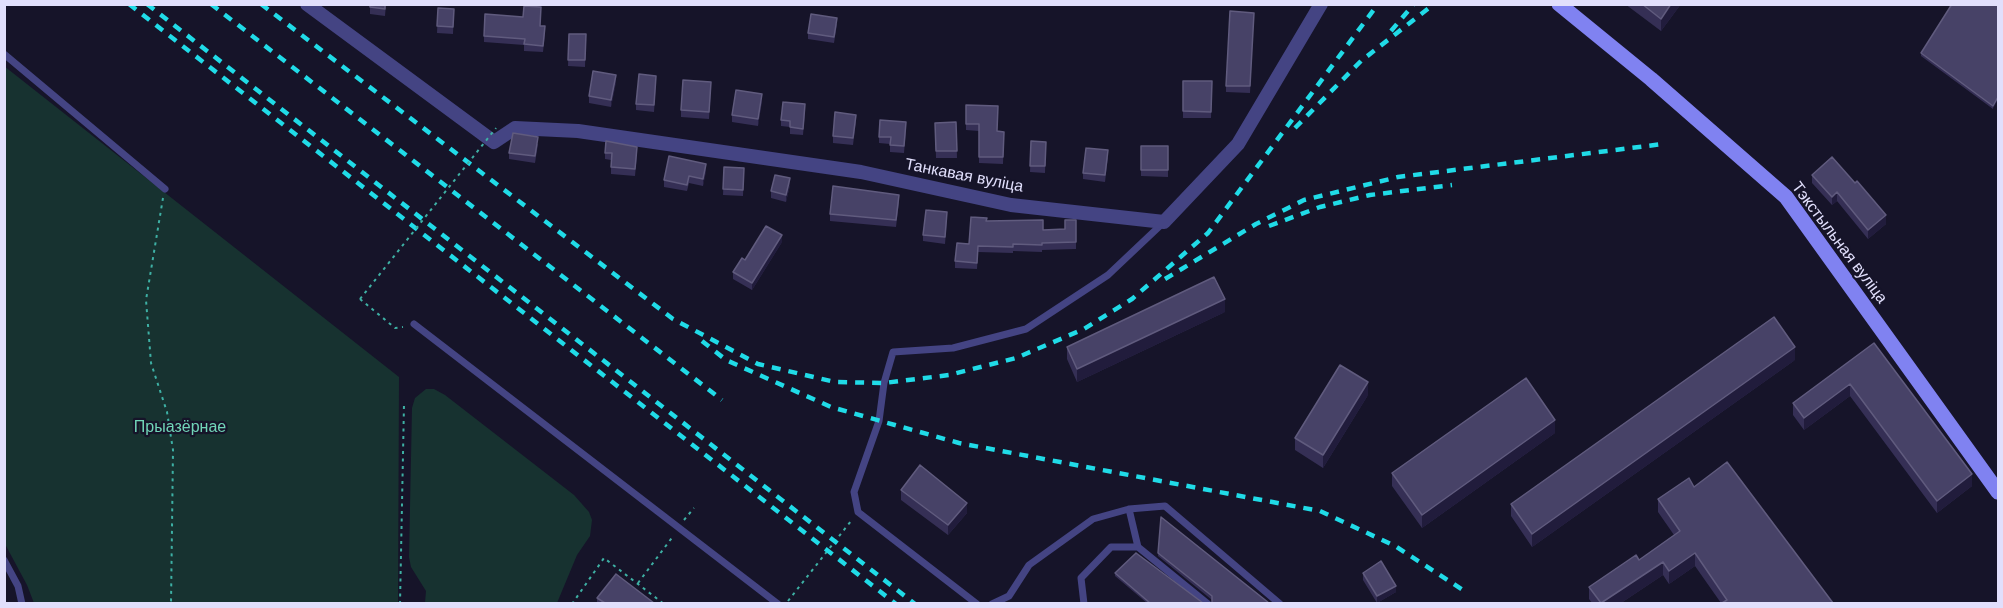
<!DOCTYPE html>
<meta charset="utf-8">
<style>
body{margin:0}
#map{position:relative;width:2003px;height:608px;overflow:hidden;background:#161429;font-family:Arial,sans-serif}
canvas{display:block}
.frame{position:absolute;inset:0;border:6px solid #e1dffc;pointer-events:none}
</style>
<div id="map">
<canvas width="2003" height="608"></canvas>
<div class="frame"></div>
</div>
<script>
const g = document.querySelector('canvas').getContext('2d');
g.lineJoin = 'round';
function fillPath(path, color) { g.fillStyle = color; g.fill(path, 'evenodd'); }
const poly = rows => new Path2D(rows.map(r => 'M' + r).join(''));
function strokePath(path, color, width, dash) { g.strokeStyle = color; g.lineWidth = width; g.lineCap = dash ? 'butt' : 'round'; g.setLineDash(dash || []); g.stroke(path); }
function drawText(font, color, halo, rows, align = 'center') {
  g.font = font + ' Arial,sans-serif'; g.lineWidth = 4.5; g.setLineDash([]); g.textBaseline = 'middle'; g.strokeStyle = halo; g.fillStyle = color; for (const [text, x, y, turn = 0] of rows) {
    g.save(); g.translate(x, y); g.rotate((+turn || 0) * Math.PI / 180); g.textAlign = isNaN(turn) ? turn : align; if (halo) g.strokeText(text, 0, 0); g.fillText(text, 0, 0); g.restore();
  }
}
fillPath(poly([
 [4,66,399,377,398,602,34,603,27,585,5,544],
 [426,389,434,389,445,395,574,495,589,512,592,520,590,536,577,555,557,603,425,603,426,591,411,567,409,557,412,408,415,398]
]), '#173230');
strokePath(poly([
 [163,198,146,300,151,363,167,412,173,450,171,604],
 [360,299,395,328,403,327],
 [684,520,694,508],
 [638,583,674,535],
 [788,601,851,521],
 [400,604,404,404],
 [572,604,604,558,664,604]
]), '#3eb0a4', 2, [3, 4.5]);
strokePath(poly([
 [4,54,165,189],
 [414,324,778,604],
 [1129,509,1138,547,1208,604],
 [4,560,18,586,22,604],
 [977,604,858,512,854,492,879,421,884,383,893,352,953,348,1026,329,1108,275,1164,222],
 [992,604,1009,596,1029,565,1093,519,1129,509,1165,506,1280,604],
 [1084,604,1081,578,1111,547,1138,547]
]), '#444483', 7);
strokePath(poly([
 [307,4,494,142,515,128,578,131,861,172,1011,205,1164,222,1238,144,1321,4]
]), '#444483', 14);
strokePath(poly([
 [1559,4,1651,79,1786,197,1998,492]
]), '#8082f1', 15);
strokePath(poly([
 [129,4,896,604],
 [147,4,915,604],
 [211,4,722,400],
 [261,4,673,319,758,364,835,382,884,383,949,375,1016,358,1084,329,1132,299,1208,233,1378,4],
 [1391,31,1414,4],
 [1295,128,1361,61,1434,4],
 [1269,226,1320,207,1370,195,1452,185],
 [1165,279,1256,224,1304,200,1398,177,1663,144],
 [702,341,726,360,831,407,959,443,1320,511,1395,546,1466,592]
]), '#20dbe7', 4.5, [9, 8]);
strokePath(poly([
 [360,299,496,128]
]), '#3eb0a4', 2, [3, 4.5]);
fillPath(poly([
 [370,4,386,4,385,16,370,14],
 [1625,4,1681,4,1661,31],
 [1998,4,1993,109,1921,56,1921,53],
 [438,8,454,9,453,34,437,33],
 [1254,13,1250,93,1226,92,1226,86],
 [837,24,834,43,808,39,808,33],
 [540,26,545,33,543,52,524,51,524,45,484,42,484,36],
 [569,34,586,34,585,67,568,66],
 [1183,81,1212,81,1211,118,1183,118],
 [616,82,611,107,589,103,589,96],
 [656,82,654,112,636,110,636,104],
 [711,88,709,119,681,117,681,110],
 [762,101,758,126,732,122,732,115],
 [966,105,997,131,1004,132,1003,164,979,163,979,131,966,130],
 [805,111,803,135,790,134,790,127,781,126,781,120],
 [856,121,853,145,833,143,833,136],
 [956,122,957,158,936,158,935,123],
 [906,129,904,153,890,152,890,144,879,143,879,137],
 [1031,141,1046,142,1045,173,1030,172],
 [538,144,535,163,509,159,509,153],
 [1141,146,1168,146,1168,177,1141,176],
 [605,153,637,154,635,176,611,174,611,160,605,159],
 [1108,157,1105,182,1083,179,1083,173],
 [724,167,744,168,743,196,723,195],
 [706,171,703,186,689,183,687,191,664,187,664,180],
 [1812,175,1855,183,1886,224,1868,239,1837,201,1832,205,1812,183],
 [790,185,786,202,771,198,771,191],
 [899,202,896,227,830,221,830,214],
 [947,219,945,244,923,241,923,235],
 [1076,220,1076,249,1042,250,1042,252,1013,251,1013,253,978,252,977,269,955,268,955,261,986,221,1043,230,1065,229],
 [782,242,752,290,733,279,733,272],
 [1225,312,1077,382,1067,359,1067,347],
 [1874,343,1972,486,1937,513,1850,396,1804,430,1793,415,1793,403],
 [1795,360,1532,547,1511,516,1511,504],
 [1368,395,1323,468,1295,450,1295,438],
 [1555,433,1422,528,1392,486,1392,473],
 [1694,487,1833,603,1721,603,1695,566,1669,584,1663,575,1621,603,1592,603,1589,599,1589,587,1639,560,1674,535,1658,512,1658,499],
 [901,490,967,513,948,535,901,500],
 [1161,517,1269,603,1212,600,1158,556],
 [1115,573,1203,603,1147,603,1115,576],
 [1363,573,1396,592,1377,603,1363,580],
 [597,598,654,603,597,603]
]), '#352f55');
fillPath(poly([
 [1671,4,1681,4,1661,31,1661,19],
 [616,75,616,82,611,107,611,100],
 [762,94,762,101,758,126,758,119],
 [1998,97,1998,100,1993,109,1993,106],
 [706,164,706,171,703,186,703,179],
 [790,178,790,185,786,202,786,195],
 [1837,192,1837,201,1832,205,1832,197],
 [1886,215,1886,224,1868,239,1868,230],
 [782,235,782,242,752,290,752,283],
 [1225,299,1225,312,1077,382,1077,369],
 [1795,347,1795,360,1532,547,1532,534],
 [1368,382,1368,395,1323,468,1323,455],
 [1850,384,1850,396,1804,430,1804,418],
 [1555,420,1555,433,1422,528,1422,515],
 [1972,474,1972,486,1937,513,1937,501],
 [967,503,967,513,948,535,948,525],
 [1695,553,1695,566,1669,584,1669,571],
 [1663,562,1663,575,1621,603,1602,603],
 [1396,586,1396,592,1377,603,1377,596]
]), '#211c3c');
const building = poly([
 [370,4,385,4,385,9,370,7,370,4],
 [1642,4,1671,4,1661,19,1642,4],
 [1952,4,1998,4,1998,97,1993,106,1921,53,1952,4],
 [524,6,541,7,540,26,545,26,543,46,524,44,525,39,484,36,485,14,523,17,524,6],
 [438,8,454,9,453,27,437,26,438,8],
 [1230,11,1254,13,1250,86,1226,86,1230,11],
 [811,14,837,18,834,37,808,33,811,14],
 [569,34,586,34,585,60,568,60,569,34],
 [593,71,616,75,611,100,589,96,593,71],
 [639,74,656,76,654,105,636,104,639,74],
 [683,80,711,82,709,112,681,110,683,80],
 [1183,81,1212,81,1211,112,1183,111,1183,81],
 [736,90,762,94,758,119,732,115,736,90],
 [783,102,805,104,803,129,790,127,790,121,781,120,783,102],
 [966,105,998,106,997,131,1004,132,1003,157,979,157,979,124,966,124,966,105],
 [835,112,856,115,853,138,833,136,835,112],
 [880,120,906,122,904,146,890,145,891,137,879,137,880,120],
 [956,122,957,151,936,151,935,123,956,122],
 [513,133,538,137,535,156,509,153,513,133],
 [606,141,637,147,635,169,611,167,612,153,605,153,606,141],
 [1031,141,1046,142,1045,166,1030,166,1031,141],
 [1141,146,1168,146,1168,170,1141,170,1141,146],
 [1086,148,1108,150,1105,175,1083,173,1086,148],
 [669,156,706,164,703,179,689,176,687,185,664,180,669,156],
 [1832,157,1855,183,1857,181,1886,215,1868,230,1837,192,1832,197,1812,175,1832,157],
 [724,167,744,168,743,190,723,189,724,167],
 [775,175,790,178,786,195,771,191,775,175],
 [833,186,899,195,896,220,830,214,833,186],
 [926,210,947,212,945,237,923,235,926,210],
 [971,217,987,218,986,221,1043,220,1043,230,1065,229,1065,220,1076,220,1076,242,1042,243,1042,245,1013,244,1013,247,978,246,977,263,955,261,957,243,969,244,971,217],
 [766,226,782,235,752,283,733,272,742,258,745,260,766,226],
 [1214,277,1225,299,1077,369,1067,347,1214,277],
 [1774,317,1795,347,1532,534,1511,504,1774,317],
 [1874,343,1972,474,1937,501,1850,384,1804,418,1793,403,1874,343],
 [1340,365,1368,382,1323,455,1295,438,1340,365],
 [1526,378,1555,420,1422,515,1392,473,1526,378],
 [1727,462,1833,603,1722,603,1727,600,1695,553,1669,571,1663,562,1601,603,1589,587,1636,555,1639,560,1680,531,1658,499,1689,478,1694,487,1727,462],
 [920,465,967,503,948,525,901,490,920,465],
 [1161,517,1269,603,1212,603,1212,596,1158,553,1161,517],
 [1136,553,1203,603,1150,603,1115,573,1136,553],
 [1381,561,1396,586,1377,596,1363,573,1381,561],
 [616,574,654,603,605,603,597,598,616,574]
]);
fillPath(building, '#474267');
strokePath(building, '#605b7e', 1.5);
drawText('16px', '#e1dffc', '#161429', [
 ["Танкавая вуліца",964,176,11],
 ["Тэкстыльная вуліца",1839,243,53]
]);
drawText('16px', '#71d5b8', '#161429', [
 ["Прыазёрнае",180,428]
]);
</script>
